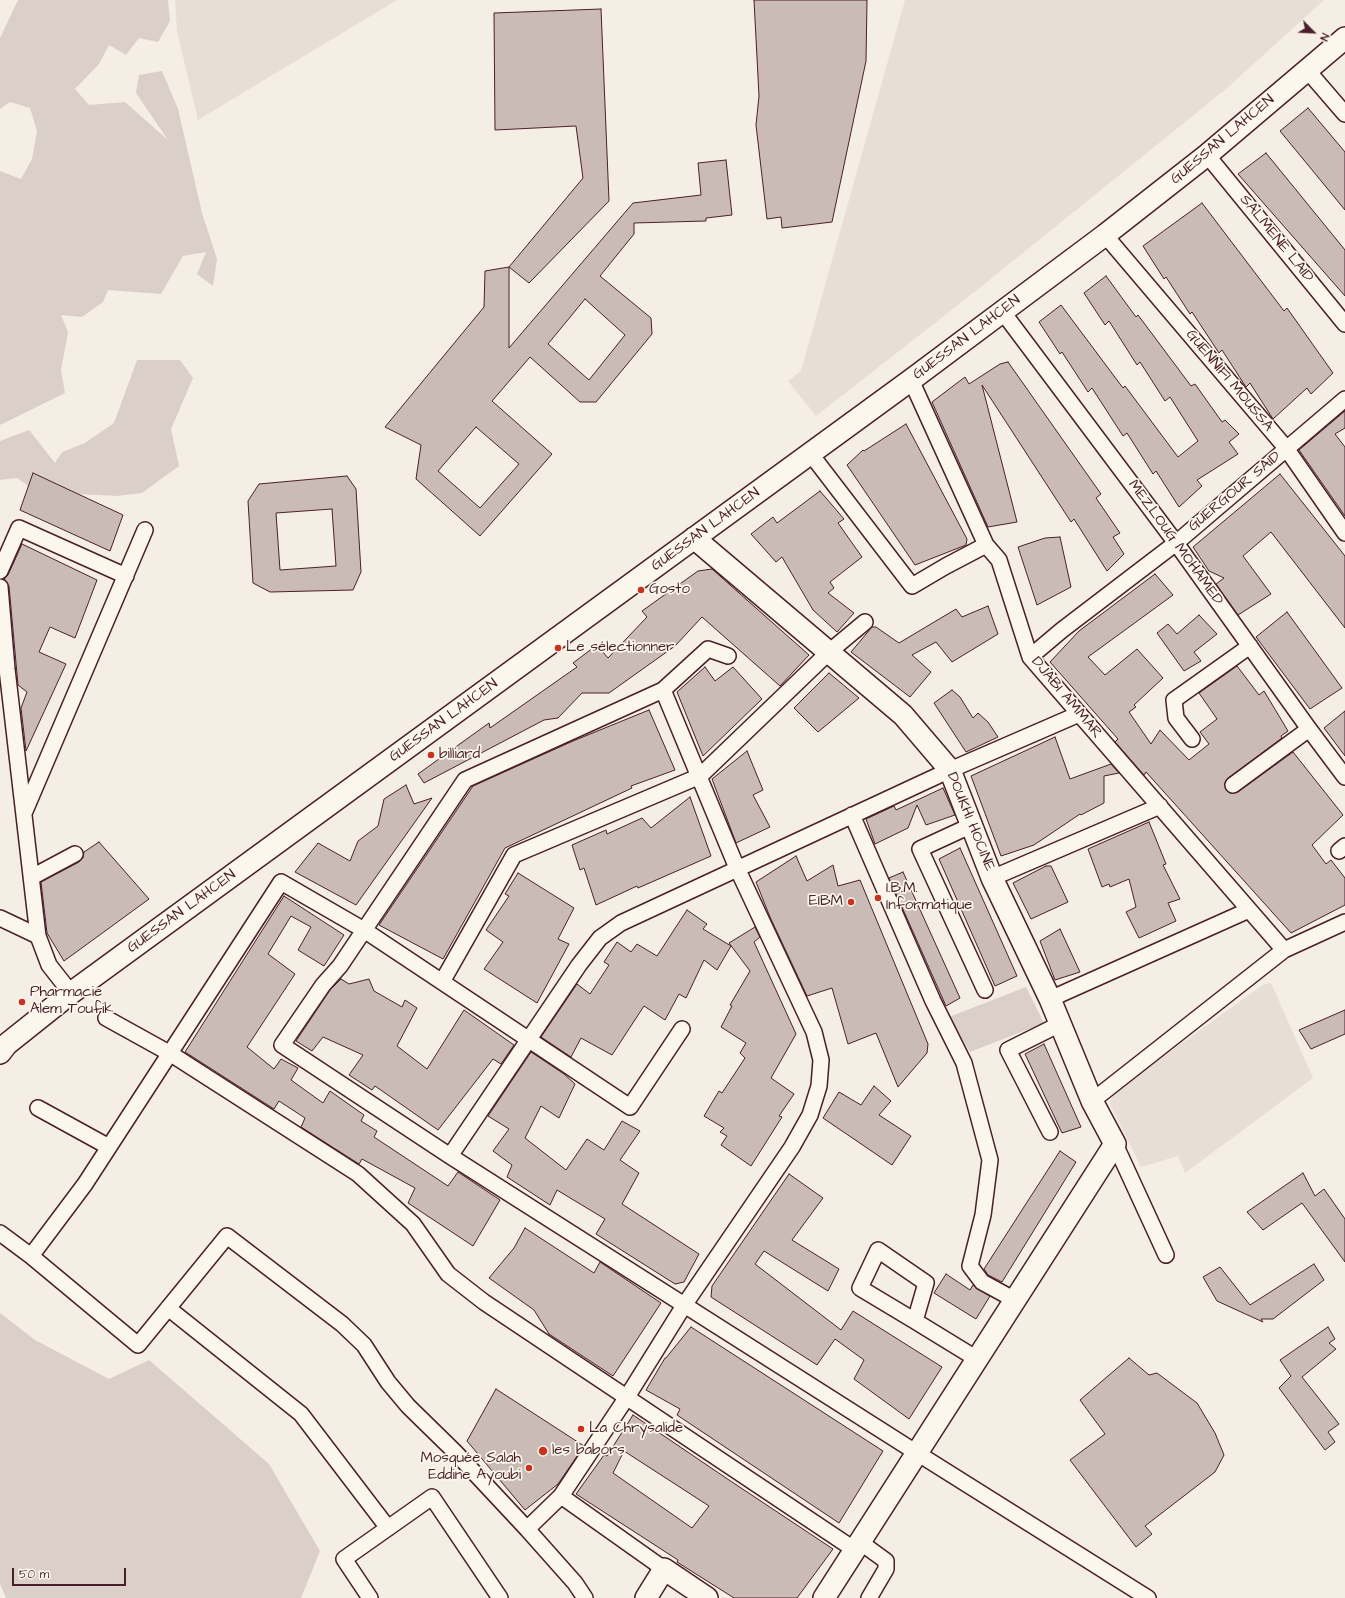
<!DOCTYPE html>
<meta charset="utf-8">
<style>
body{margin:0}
#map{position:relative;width:1345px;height:1598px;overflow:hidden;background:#f4eee4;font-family:"Architects Daughter",sans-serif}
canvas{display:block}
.north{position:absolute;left:1293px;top:12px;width:40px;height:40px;-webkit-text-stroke:3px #fbf7ec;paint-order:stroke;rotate:114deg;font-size:11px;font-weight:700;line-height:16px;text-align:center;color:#4a1f2b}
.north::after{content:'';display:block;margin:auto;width:14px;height:18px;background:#4a1f2b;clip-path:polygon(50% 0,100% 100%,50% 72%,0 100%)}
.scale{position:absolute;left:12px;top:1568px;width:114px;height:18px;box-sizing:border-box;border:2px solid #4a1f2b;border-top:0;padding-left:5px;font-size:12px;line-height:14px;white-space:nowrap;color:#4a1f2b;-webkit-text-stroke:3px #fbf7ec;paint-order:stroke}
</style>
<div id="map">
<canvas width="1345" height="1598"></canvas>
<div class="north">N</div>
<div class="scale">50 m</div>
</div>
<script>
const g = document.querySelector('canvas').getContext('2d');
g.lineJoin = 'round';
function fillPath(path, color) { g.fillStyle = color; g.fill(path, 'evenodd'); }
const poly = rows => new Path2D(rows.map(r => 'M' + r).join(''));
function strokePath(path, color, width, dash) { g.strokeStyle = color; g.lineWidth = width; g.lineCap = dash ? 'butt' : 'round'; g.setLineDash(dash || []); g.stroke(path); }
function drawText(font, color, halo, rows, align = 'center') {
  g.font = font + ' "Architects Daughter",sans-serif'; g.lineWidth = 3.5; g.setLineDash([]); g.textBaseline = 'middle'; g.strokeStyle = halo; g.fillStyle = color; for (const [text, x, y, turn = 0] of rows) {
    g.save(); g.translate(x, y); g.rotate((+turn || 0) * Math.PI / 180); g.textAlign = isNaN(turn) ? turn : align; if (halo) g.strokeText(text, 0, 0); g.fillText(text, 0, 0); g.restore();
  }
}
fillPath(poly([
 [175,0,397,0,198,120,177,31],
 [905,0,1324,0,1226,89,977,290,816,416,788,381,801,371],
 [1271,983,1313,1078,1185,1173,1178,1156,1141,1167,1110,1104,1112,1097,1157,1061,1264,984]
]), '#e7dfd6');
fillPath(poly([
 [18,0,168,0,170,21,158,42,139,38,126,55,109,45,99,64,75,89,89,105,125,102,168,140,136,93,139,75,162,71,178,109,202,213,217,259,213,286,197,274,206,252,183,256,161,294,108,290,103,302,82,317,61,315,68,332,61,370,65,393,0,425,0,171,21,179,32,159,37,131,30,108,10,102,0,109,0,38],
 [137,360,180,360,193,378,171,429,179,466,142,493,117,496,37,492,17,478,0,480,0,441,29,430,55,463,62,452,85,443,114,423],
 [1026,987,1044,1023,970,1052,949,1017],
 [0,1313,35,1340,109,1379,149,1360,269,1464,320,1551,301,1598,6,1598,0,1584]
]), '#dbd0c9');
const building = poly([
 [754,0,867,0,866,61,832,222,782,228,781,217,767,219,756,125,759,96,754,0],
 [601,9,609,201,529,283,509,267,583,178,576,126,495,130,494,13,601,9],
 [1308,108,1345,152,1345,210,1280,131,1308,108],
 [1266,153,1345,250,1345,296,1238,174,1266,153],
 [726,160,732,215,706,218,706,221,634,223,634,234,600,276,651,318,652,334,596,402,580,402,530,357,492,401,552,454,480,536,416,479,421,445,385,427,484,307,485,271,509,267,509,348,633,203,701,195,698,163,726,160],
 [585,299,625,335,589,380,548,344,585,299],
 [476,427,519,464,480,508,438,471,476,427],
 [1202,203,1284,311,1287,308,1333,373,1311,394,1307,388,1273,419,1250,383,1246,387,1222,350,1219,353,1192,312,1190,314,1166,277,1164,279,1143,246,1202,203],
 [1106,276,1136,317,1138,315,1191,386,1195,384,1222,422,1225,420,1239,434,1229,442,1238,454,1197,480,1202,486,1179,507,1156,471,1153,474,1127,433,1123,436,1092,388,1088,392,1062,352,1060,354,1039,322,1061,305,1123,388,1125,386,1178,457,1198,441,1170,397,1165,401,1140,362,1137,365,1109,321,1105,325,1084,293,1106,276],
 [1008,362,1101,494,1096,498,1120,533,1113,537,1124,554,1107,571,1074,519,1071,522,982,385,1017,522,988,527,932,402,965,377,969,384,1000,364,1008,362],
 [1345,411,1345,428,1335,434,1345,447,1345,516,1299,450,1345,411],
 [906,424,967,539,966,545,915,565,847,465,863,450,864,451,906,424],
 [33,473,123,515,110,551,20,510,33,473],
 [1280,474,1345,556,1345,628,1271,532,1243,556,1271,594,1238,615,1216,584,1224,578,1209,571,1193,547,1280,474],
 [347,476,356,489,361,572,353,590,270,592,253,583,248,501,259,484,347,476],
 [332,509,336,566,280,570,276,513,332,509],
 [820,491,844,519,838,523,862,557,830,582,834,588,828,593,854,613,837,632,813,610,782,557,776,562,751,534,773,517,777,523,820,491],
 [1060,537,1071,587,1037,605,1018,547,1045,538,1060,537],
 [22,544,97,580,75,638,50,627,39,652,66,664,26,751,21,708,27,692,18,685,9,586,4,579,8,575,22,544],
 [712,569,809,655,780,686,702,617,675,646,609,693,582,693,558,718,544,720,424,783,418,774,489,723,490,728,577,667,573,663,597,645,608,658,647,617,642,611,698,571,712,569],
 [1155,574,1173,595,1088,657,1105,675,1137,649,1163,678,1134,705,1136,707,1129,712,1151,744,1160,730,1189,760,1209,744,1200,732,1217,719,1199,693,1237,666,1259,695,1264,691,1288,731,1281,736,1282,738,1228,778,1225,782,1226,790,1230,793,1238,792,1293,752,1343,815,1312,845,1326,864,1331,860,1345,878,1345,905,1291,933,1146,772,1144,775,1115,742,1118,739,1050,662,1079,631,1155,574],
 [988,606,998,634,952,662,936,642,912,655,931,672,910,697,851,652,872,627,876,627,899,643,956,609,962,617,988,606],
 [1287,612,1342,688,1310,709,1256,637,1287,612],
 [1199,615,1217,634,1194,652,1201,661,1184,671,1157,633,1168,624,1177,634,1199,615],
 [705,667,715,681,733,667,762,699,703,756,677,692,705,667],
 [829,673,859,698,818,732,794,708,829,673],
 [952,690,960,697,973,718,978,713,988,722,998,737,966,752,934,703,952,690],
 [649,710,675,770,631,786,632,788,505,848,443,959,379,925,473,786,573,741,649,710],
 [1345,711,1345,756,1324,728,1345,711],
 [1055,737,1070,779,1111,764,1119,773,1104,776,1104,803,1081,815,1080,814,1034,845,1001,856,971,776,1055,737],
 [747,751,763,790,753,795,770,827,736,843,712,779,747,751],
 [406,785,414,804,432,798,356,905,295,872,318,843,350,861,358,841,378,826,384,799,406,785],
 [943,788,955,815,926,825,917,805,908,828,875,844,866,819,894,806,896,810,943,788],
 [690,797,711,856,638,888,637,886,596,905,584,868,580,870,572,845,606,830,607,834,642,818,651,828,690,797],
 [1149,822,1166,864,1163,865,1180,899,1168,903,1176,921,1139,938,1126,912,1136,907,1129,879,1110,887,1109,884,1102,887,1088,849,1149,822],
 [99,842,149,899,64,961,47,933,41,882,79,862,83,858,84,852,99,842],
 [960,848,1017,976,995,986,939,859,960,848],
 [796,856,807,881,833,865,838,886,860,880,928,1044,927,1053,898,1087,876,1033,848,1044,832,988,807,996,770,917,756,882,796,856],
 [1046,866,1051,866,1068,902,1031,919,1013,883,1046,866],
 [903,872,960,998,946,1006,889,878,903,872],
 [518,873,574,908,558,939,569,944,537,1003,484,969,503,942,486,930,509,896,505,894,518,873],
 [284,896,344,935,324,966,298,950,311,927,291,916,268,954,295,974,247,1047,274,1069,281,1059,298,1068,291,1080,323,1103,330,1091,364,1115,361,1121,377,1131,374,1137,448,1186,458,1172,500,1200,473,1246,408,1203,415,1188,362,1159,359,1164,301,1127,305,1118,279,1101,274,1109,185,1052,284,896],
 [687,910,707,924,703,929,731,946,717,970,704,960,686,998,679,994,665,1020,644,1006,612,1055,581,1038,571,1057,541,1037,577,984,590,994,609,965,604,962,617,942,631,952,637,944,657,956,687,910],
 [755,927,760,937,754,942,796,1034,771,1078,794,1094,779,1116,782,1117,751,1166,721,1145,727,1136,720,1132,724,1128,704,1116,719,1091,722,1093,745,1058,740,1053,746,1043,721,1027,732,1006,730,1005,750,971,729,943,755,927],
 [1060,929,1080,972,1055,980,1040,941,1060,929],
 [341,979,349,984,369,979,374,991,402,1007,405,1000,417,1008,397,1046,427,1069,464,1010,514,1045,501,1064,493,1059,438,1130,375,1086,372,1090,349,1075,363,1055,323,1037,312,1051,296,1041,330,990,341,979],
 [1345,1010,1345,1034,1311,1049,1299,1030,1345,1010],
 [1044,1044,1081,1127,1062,1133,1025,1054,1044,1044],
 [531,1052,564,1074,575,1084,559,1118,541,1106,525,1138,566,1170,587,1139,604,1150,622,1121,640,1131,620,1160,639,1173,622,1204,699,1254,684,1282,675,1284,596,1234,605,1219,557,1190,550,1205,507,1177,512,1165,493,1151,509,1129,488,1116,531,1052],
 [874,1086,891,1101,879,1115,911,1136,892,1165,823,1118,839,1092,861,1105,874,1086],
 [1060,1151,1076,1162,1002,1282,988,1275,984,1269,1060,1151],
 [1303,1173,1315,1196,1324,1189,1345,1219,1345,1262,1302,1203,1263,1230,1247,1212,1303,1173],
 [789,1174,823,1198,792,1240,839,1269,828,1291,764,1251,755,1264,841,1330,853,1311,942,1367,909,1419,854,1379,864,1360,835,1339,817,1365,711,1297,712,1286,789,1174],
 [525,1228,594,1273,600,1262,661,1303,613,1376,549,1334,534,1310,489,1278,514,1248,525,1228],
 [1314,1264,1324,1280,1273,1319,1261,1319,1263,1322,1217,1301,1203,1277,1220,1267,1250,1305,1314,1264],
 [946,1274,970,1290,973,1285,990,1296,976,1319,934,1293,946,1274],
 [691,1327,883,1451,839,1523,677,1415,680,1409,646,1390,665,1358,666,1358,691,1327],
 [1328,1327,1335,1339,1329,1343,1336,1349,1302,1377,1339,1424,1328,1432,1335,1442,1325,1450,1279,1388,1291,1376,1280,1360,1328,1327],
 [1129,1358,1149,1375,1157,1373,1197,1403,1215,1433,1224,1455,1215,1472,1145,1526,1152,1534,1136,1547,1070,1460,1105,1434,1080,1400,1129,1358],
 [496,1389,584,1446,558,1484,525,1510,467,1441,496,1389],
 [633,1415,729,1480,833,1549,797,1598,734,1598,677,1562,678,1560,576,1494,604,1455,607,1456,633,1415],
 [624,1451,709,1506,692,1528,613,1473,624,1451]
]);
fillPath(building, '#cabbb6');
strokePath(building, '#4a1f2b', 1);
const street = poly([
 [1307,70,1345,114],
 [1207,155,1345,324],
 [1105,235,1286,448,1345,533],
 [1002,311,1176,543,1309,729,1345,777],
 [911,380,986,545,999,560,1030,657,1284,950],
 [810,453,912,586,946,566,986,545],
 [0,571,19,528,126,576],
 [0,587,7,669,38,936,49,965,71,993],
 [728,656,708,649,663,690,465,780,340,966,323,985,282,1045,450,1156,917,1453,1148,1598],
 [1030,657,1062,630,1176,543,1345,399],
 [1192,739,1176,718,1174,700,1250,646],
 [1233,785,1309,729],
 [25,811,145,530],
 [852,815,933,1001,964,1063,990,1160,983,1215,970,1266,982,1282,1015,1300],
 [972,825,920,849,985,990],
 [1339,851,1345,846],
 [32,877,75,854],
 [992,878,1160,806],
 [0,918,38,936],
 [442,982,514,855,700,776,829,652,865,622],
 [1050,999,1249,910],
 [106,1018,171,1054,358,1174,413,1224,448,1274,484,1302,855,1550],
 [1092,1101,1284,950,1345,922],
 [38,1108,109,1147],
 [1050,1132,1008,1050,1060,1024],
 [1115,1144,1166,1255],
 [450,1156,579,965,600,938,621,923,950,770,1079,714],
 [0,1233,31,1256,138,1345,227,1236,342,1324,364,1345,388,1382,408,1406,455,1452,527,1529,575,1583,585,1598],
 [31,1256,85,1184,281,882,364,930,630,1107,682,1029],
 [168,1308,301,1414,388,1528],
 [915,1321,926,1283,878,1250,860,1288,915,1321,977,1359],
 [561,1496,664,1569],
 [527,1529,561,1496,627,1397,685,1304,792,1147,810,1115,819,1086,821,1060,814,1032,737,868,663,690],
 [860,1542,886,1561,886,1569,869,1598],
 [370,1598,344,1559,432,1497,500,1598]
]);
const secondary = poly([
 [694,538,903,715,950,770,992,878,1050,999,1092,1101,1115,1144,824,1598],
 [0,1053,7,1044,71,993,911,380,1105,235,1207,155,1345,38],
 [646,1598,664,1569,707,1598]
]);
strokePath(street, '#4a1f2b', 18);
strokePath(secondary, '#4a1f2b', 24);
strokePath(street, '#fbf7ec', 15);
strokePath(secondary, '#fbf7ec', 21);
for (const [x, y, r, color] of [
 [641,590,4,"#c8321e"],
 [558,648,4,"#c8321e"],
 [431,755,4,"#c8321e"],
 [878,898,4,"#c8321e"],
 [851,902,4,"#c8321e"],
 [22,1002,4,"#c8321e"],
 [581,1429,4,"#c8321e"],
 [543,1451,5,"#c8321e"],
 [529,1468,4,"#c8321e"]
]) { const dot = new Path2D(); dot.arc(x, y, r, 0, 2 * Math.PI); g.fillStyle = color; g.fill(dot); strokePath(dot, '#fbf7ec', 1.5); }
drawText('15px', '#4a1f2b', '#fbf7ec', [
 ["GUESSAN LAHCEN",1223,140,-40],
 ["SALMENE LAID",1276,239,51],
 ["GUESSAN LAHCEN",967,338,-37],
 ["GUENNIFI MOUSSA",1229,381,50],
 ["GUERGOUR SAID",1235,492,-40],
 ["GUESSAN LAHCEN",706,530,-36],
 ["MEZLOUG MOHAMED",1175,543,54],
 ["DJABI AMMAR",1066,698,50],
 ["GUESSAN LAHCEN",444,721,-36],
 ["DOUKHI HOCINE",970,822,68],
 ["GUESSAN LAHCEN",182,912,-36]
]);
drawText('15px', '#4a1f2b', '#fbf7ec', [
 ["Gosto",649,590],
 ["Le sélectionner",566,648],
 ["billiard",439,755],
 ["I.B.M.",886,889],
 ["Informatique",886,906],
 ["EIBM",843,902,"right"],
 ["Pharmacie",30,993],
 ["Alem Toufik",30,1010],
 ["La Chrysalide",589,1429],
 ["les babors",552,1451],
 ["Mosquée Salah",521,1459,"right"],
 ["Eddine Ayoubi",521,1476,"right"]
], 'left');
</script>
